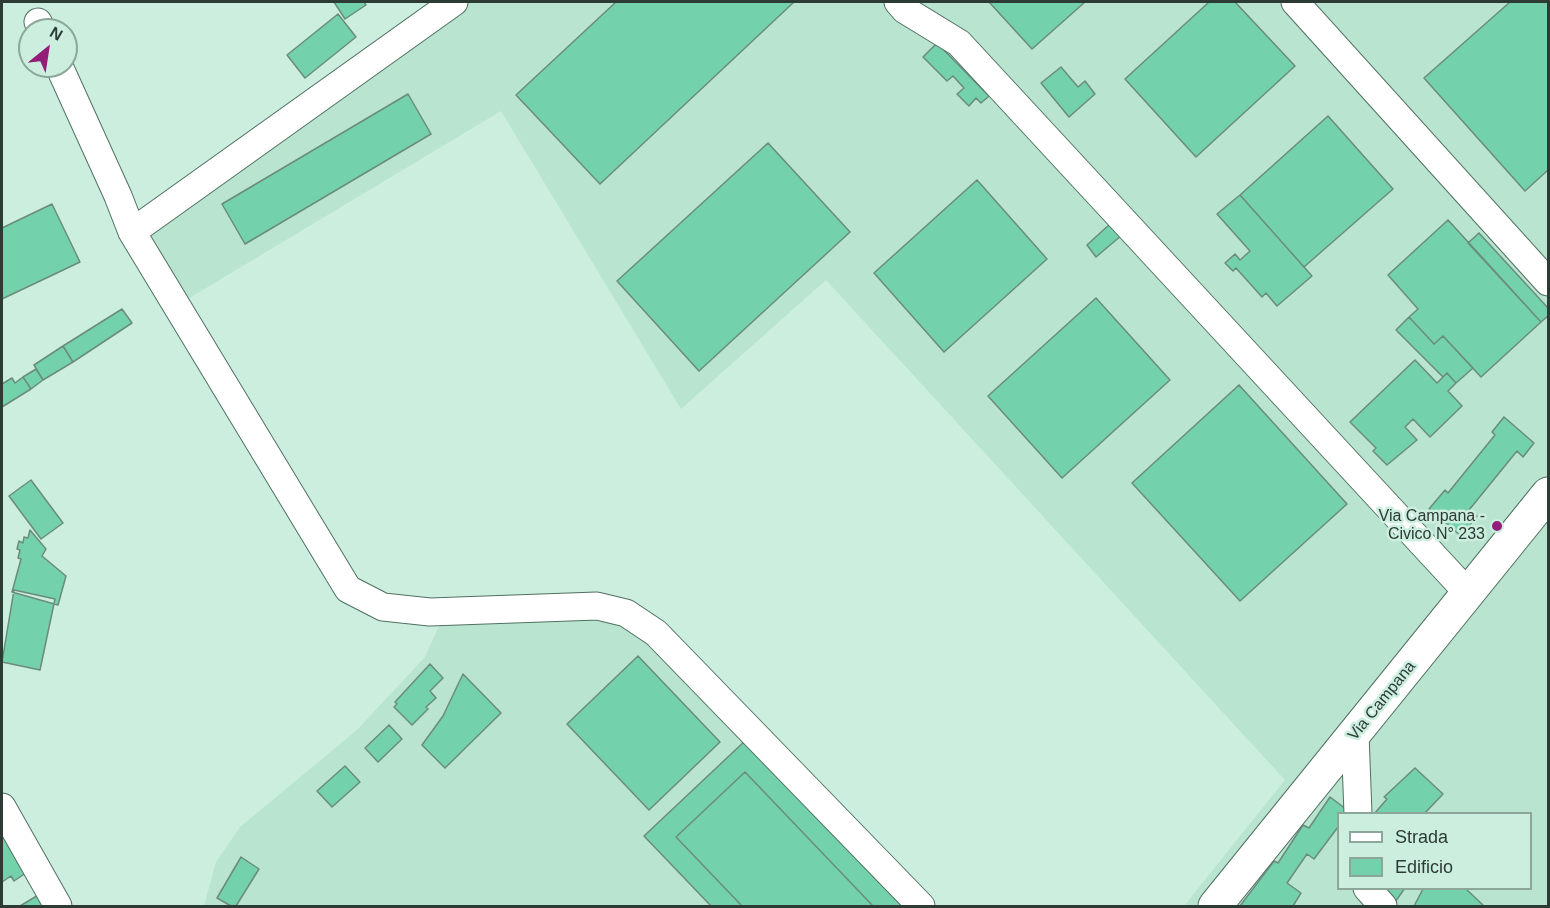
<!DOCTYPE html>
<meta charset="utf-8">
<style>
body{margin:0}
#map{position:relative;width:1550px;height:908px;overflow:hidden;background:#cbeede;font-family:Arial,sans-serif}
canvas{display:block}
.frame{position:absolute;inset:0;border:3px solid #2d3b35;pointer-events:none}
.legend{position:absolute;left:1337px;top:812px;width:195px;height:78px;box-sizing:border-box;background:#cbeede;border:2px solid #8ca69a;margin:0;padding:8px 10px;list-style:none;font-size:18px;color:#2d3b35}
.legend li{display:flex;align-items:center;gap:12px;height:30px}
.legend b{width:30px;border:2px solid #8ca69a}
.north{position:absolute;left:18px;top:18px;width:60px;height:60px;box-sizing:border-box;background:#cbeede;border:2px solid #8ca69a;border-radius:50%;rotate:30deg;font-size:16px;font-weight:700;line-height:24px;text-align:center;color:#2d3b35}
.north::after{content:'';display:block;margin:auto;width:21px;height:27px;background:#941d7a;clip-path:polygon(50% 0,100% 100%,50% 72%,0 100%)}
</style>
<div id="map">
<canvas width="1550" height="908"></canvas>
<div class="frame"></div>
<ul class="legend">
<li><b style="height:8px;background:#fff"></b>Strada</li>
<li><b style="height:16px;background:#73d1ac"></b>Edificio</li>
</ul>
<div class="north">N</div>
</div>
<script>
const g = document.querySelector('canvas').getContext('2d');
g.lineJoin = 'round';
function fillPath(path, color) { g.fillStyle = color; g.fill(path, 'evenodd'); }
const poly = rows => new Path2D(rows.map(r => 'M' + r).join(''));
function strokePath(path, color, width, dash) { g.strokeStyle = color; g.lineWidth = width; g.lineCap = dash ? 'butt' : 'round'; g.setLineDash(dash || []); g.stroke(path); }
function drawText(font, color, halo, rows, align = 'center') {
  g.font = font + ' Arial,sans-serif'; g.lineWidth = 5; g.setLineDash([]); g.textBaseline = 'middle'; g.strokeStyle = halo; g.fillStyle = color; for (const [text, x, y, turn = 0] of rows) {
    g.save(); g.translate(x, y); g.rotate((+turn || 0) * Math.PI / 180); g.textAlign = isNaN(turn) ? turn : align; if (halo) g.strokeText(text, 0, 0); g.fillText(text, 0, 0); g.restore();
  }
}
fillPath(poly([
 [437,2,1548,2,1548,906,1184,906,1285,780,826,280,681,409,501,111,186,300,140,220],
 [1338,814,1530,814,1530,888,1338,888],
 [572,617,617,624,639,634,905,906,204,906,216,862,240,827,357,730,425,657,440,624]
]), '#b8e4d0');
const building = poly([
 [334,2,364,2,366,5,345,19,334,2],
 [616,2,794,2,600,184,516,95,616,2],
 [989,2,1085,2,1032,49,989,2],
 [1209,2,1235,2,1295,66,1196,157,1125,79,1209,2],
 [1510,2,1548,2,1548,170,1525,191,1424,78,1510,2],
 [338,14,356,37,305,78,287,55,338,14],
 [937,43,989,96,981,103,976,98,969,106,957,94,964,88,953,76,947,81,923,57,937,43],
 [1061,67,1078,87,1085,81,1095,94,1069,117,1041,83,1061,67],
 [408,94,431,134,245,244,222,204,408,94],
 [1328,116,1393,189,1304,267,1240,195,1328,116],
 [768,143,850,232,699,371,617,281,768,143],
 [977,180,1047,259,944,352,874,273,977,180],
 [1240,195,1312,276,1277,306,1266,293,1262,297,1236,268,1233,271,1225,263,1235,254,1240,260,1250,251,1217,214,1240,195],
 [52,204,80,262,2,299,2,228,52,204],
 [1448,220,1541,322,1481,377,1443,336,1434,344,1409,317,1418,309,1388,275,1448,220],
 [1111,223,1122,235,1096,257,1087,245,1111,223],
 [1479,233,1548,308,1548,316,1541,322,1468,243,1479,233],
 [1096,298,1170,380,1062,478,988,396,1096,298],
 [122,309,132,323,73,362,63,346,122,309],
 [1409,317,1434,344,1443,336,1473,368,1456,383,1447,373,1443,377,1396,330,1409,317],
 [63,346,73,362,43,380,34,365,63,346],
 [1415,360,1437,383,1447,373,1456,383,1448,391,1462,406,1430,437,1413,419,1405,427,1417,440,1387,465,1373,451,1376,448,1350,422,1415,360],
 [36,369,43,380,31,389,23,377,36,369],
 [23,377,31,389,2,407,2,384,12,378,15,383,23,377],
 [1239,385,1347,504,1240,601,1132,483,1239,385],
 [1504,417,1534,443,1523,457,1517,451,1469,510,1477,516,1461,536,1429,509,1445,490,1448,493,1495,435,1492,432,1504,417],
 [31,480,63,523,41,539,9,496,31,480],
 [30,530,46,549,42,556,66,576,58,605,12,592,21,559,18,558,20,550,17,549,19,541,23,543,24,537,28,538,30,530],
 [14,590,55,599,40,670,2,662,14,590],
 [638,656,720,742,649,810,567,724,638,656],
 [430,664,443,678,430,691,436,698,426,707,428,709,412,725,394,707,397,704,395,702,430,664],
 [463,674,501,713,445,768,422,745,443,716,463,674],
 [389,725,402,739,378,762,365,748,389,725],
 [747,739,905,906,873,906,745,772,676,837,742,906,711,906,644,836,747,739],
 [345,766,360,782,332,807,317,791,345,766],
 [1415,768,1443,794,1424,814,1374,814,1387,799,1384,797,1415,768],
 [745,772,873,906,742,906,676,837,745,772],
 [1330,797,1350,812,1338,814,1338,827,1314,859,1307,854,1287,883,1301,893,1293,906,1240,906,1274,861,1278,863,1303,825,1309,828,1330,797],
 [4,837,26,873,14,881,11,876,2,882,2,839,4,837],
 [241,857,259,869,236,906,231,906,217,898,241,857],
 [1379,888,1405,888,1395,902,1379,888],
 [1421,888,1465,888,1484,906,1414,906,1423,889,1421,888],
 [40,894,48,906,20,906,40,894]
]);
fillPath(building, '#73d1ac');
strokePath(building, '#6b8c7d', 1.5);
const minor = poly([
 [898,2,905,10,959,43,1468,593],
 [1295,2,1548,282],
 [38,22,42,30],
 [59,66,118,196,132,232,348,589,383,607,430,612,597,606,626,613,656,633,921,906],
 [132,232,454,2],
 [1355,734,1358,814],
 [2,807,58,906],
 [1367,888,1383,906]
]);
const tertiary = poly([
 [1215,906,1548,494]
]);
strokePath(minor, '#517062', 29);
strokePath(tertiary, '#517062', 35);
strokePath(minor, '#fff', 27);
strokePath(tertiary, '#fff', 33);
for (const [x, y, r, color] of [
 [1497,526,6,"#941d7a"]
]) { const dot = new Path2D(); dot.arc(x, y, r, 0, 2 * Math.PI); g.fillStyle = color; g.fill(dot); strokePath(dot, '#cbeede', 2); }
drawText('16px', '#2d3b35', '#cbeede', [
 ["Via Campana -",1485,517],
 ["Civico N° 233",1485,535]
], 'right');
drawText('16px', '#2d3b35', '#cbeede', [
 ["Via Campana",1382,701,-51]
]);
</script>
